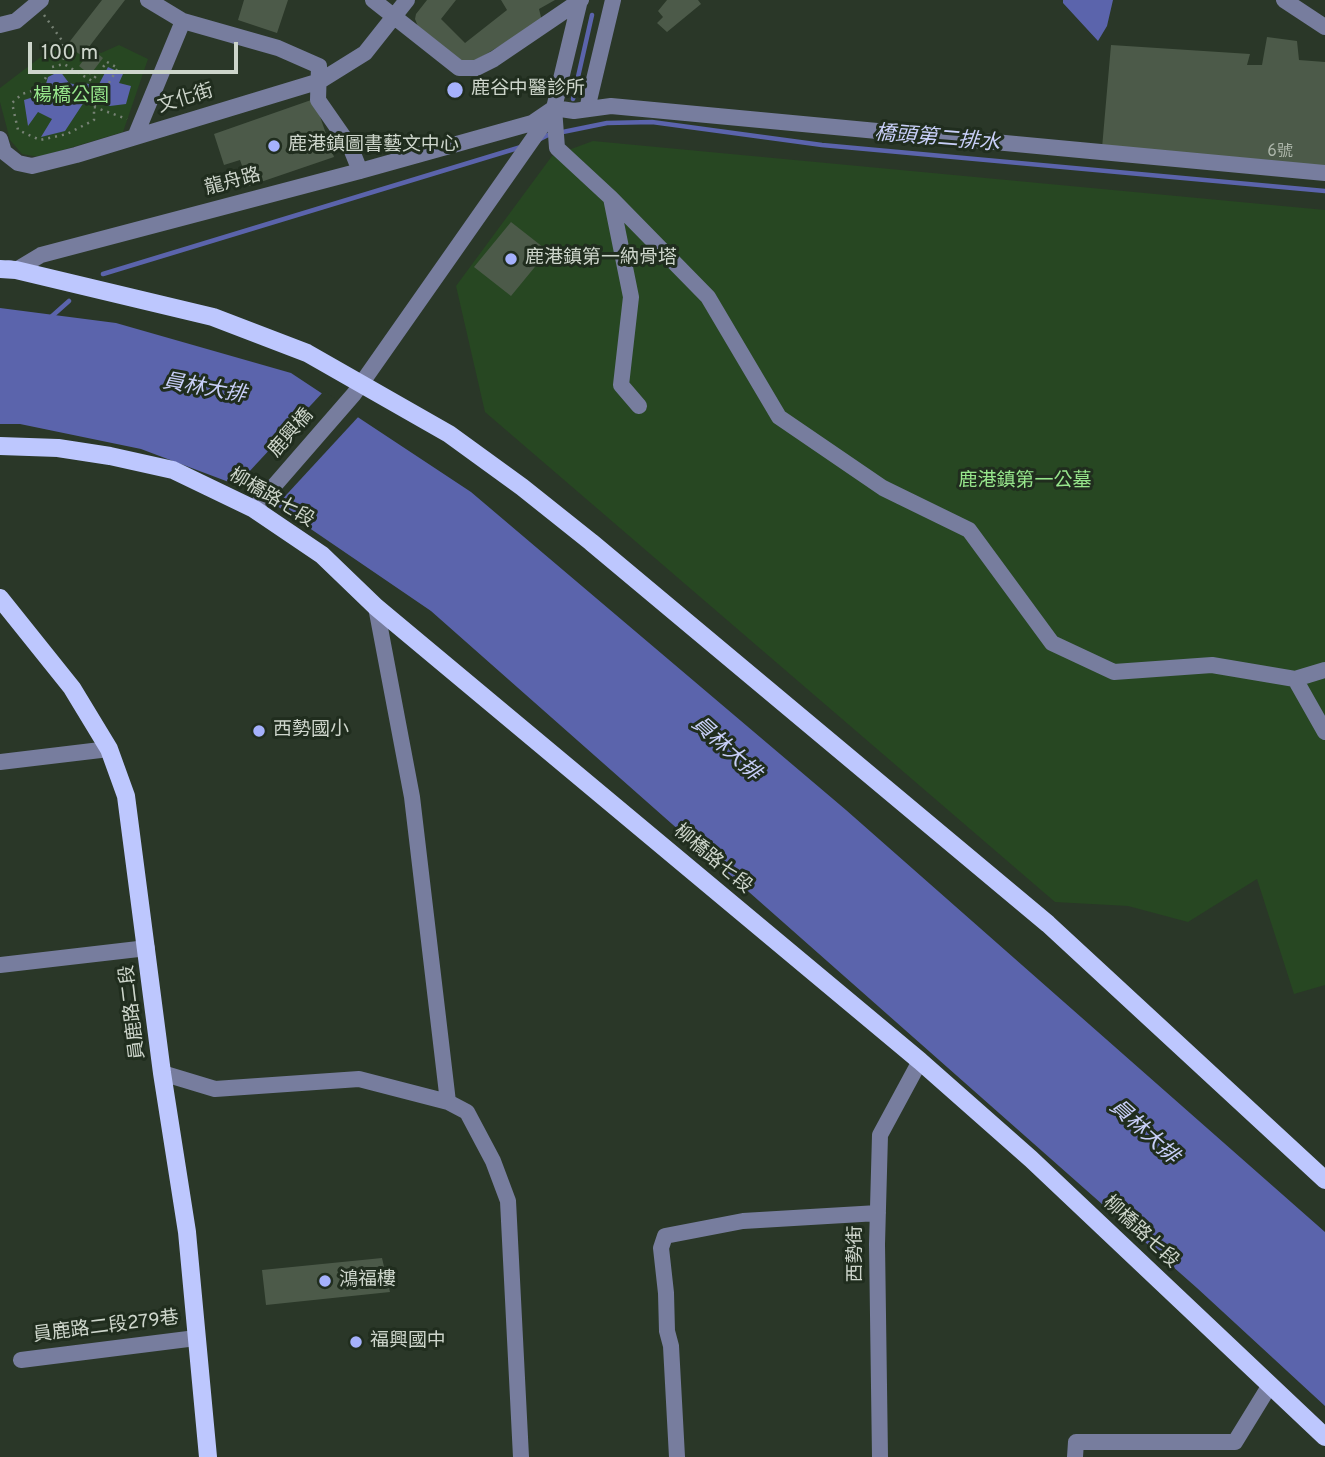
<!DOCTYPE html>
<html>
<head>
<meta charset="utf-8">
<style>
	body { margin:0 }
	#map { position:relative; width:1325px; height:1457px; overflow:hidden; background:#2a3728; font-family:Overpass,sans-serif }
	canvas { display:block }
	.scale { position:absolute; left:28px; top:42px; width:210px; height:32px; box-sizing:border-box; border:4px solid #cdd5cb; border-top:0; padding-left:9px; font-size:21px; line-height:24px; white-space:nowrap; color:#cdd5cb; -webkit-text-stroke:5px #202d1e; paint-order:stroke }
</style>
</head>
<body>
<div id="map">
<canvas width="1325" height="1457"></canvas>
<div class="scale">100 m</div>
</div>
<script>
const context = document.querySelector('canvas').getContext('2d');
context.lineJoin = 'round';
function paint(path, color) { context.fillStyle = color; context.fill(path, 'evenodd'); }
const poly = rows => new Path2D(rows.map(r => 'M' + r).join(''));
function strokePath(path, color, width, dash) { context.strokeStyle = color; context.lineWidth = width; context.lineCap = dash ? 'butt' : 'round'; context.setLineDash(dash || []); context.stroke(path); }
function write(font, color, halo, rows, align = 'center') {
  context.font = font + ' Overpass,"Noto Sans TC",sans-serif'; context.lineWidth = 6; context.setLineDash([]); context.textBaseline = 'middle'; context.strokeStyle = halo; context.fillStyle = color; for (const [text, x, y, turn = 0] of rows) {
    context.save(); context.translate(x, y); context.rotate((+turn || 0) * Math.PI / 180); context.textAlign = isNaN(turn) ? turn : align; if (halo) context.strokeText(text, 0, 0); context.fillText(text, 0, 0); context.restore();
  }
}
paint(poly([
	[86,44,101,53,119,45,148,59,123,132,39,157,22,154,10,140,0,102,0,88,46,53],
	[593,141,1325,210,1325,985,1294,994,1257,879,1188,922,1128,906,1055,902,485,412,456,286,552,156]
]), '#274722');
paint(poly([
	[1063,0,1113,0,1107,26,1098,41,1063,3],
	[108,67,123,74,119,83,131,86,126,104,110,106,98,104,88,96,65,131,41,137,52,119,38,112,28,126,24,100,43,94,48,77,60,71,69,83,81,86,84,83,98,86],
	[0,308,116,323,291,373,471,492,846,810,1325,1232,1325,1406,1197,1288,431,611,258,493,141,449,20,424,0,424]
]), '#5b64ac');
paint(poly([
	[324,391,360,415,276,506,234,488]
]), '#2a3728');
strokePath(poly([
	[573,99,592,15],
	[538,140,548,135,607,123,652,122,822,145,1325,191],
	[103,274,521,147],
	[51,317,69,301]
]), '#5b64ac', 4.5);
paint(poly([
	[102,0,125,0,82,56,67,45],
	[244,0,288,0,277,33,238,20],
	[427,0,456,0,441,19,465,43,507,10,501,0,555,0,539,9,542,21,469,64,459,64,419,29,415,19,416,14],
	[667,0,698,0,701,4,667,32,657,23,663,17,658,11],
	[1267,37,1297,41,1299,60,1325,62,1325,170,1102,148,1111,45,1250,54,1247,65,1262,65],
	[92,49,103,58,90,75,79,66],
	[314,99,334,157,249,186,240,160,224,165,214,134],
	[511,222,548,251,511,296,474,267],
	[382,1258,390,1292,266,1305,262,1270]
]), '#4c5a49');
strokePath(poly([
	[44,15,63,42,64,64],
	[107,62,118,68,94,107,94,120,67,134,40,140,18,130,12,103,22,94,39,89,52,67,64,64,92,81,107,62],
	[94,107,127,119]
]), '#778275', 2.5, [2, 5]);
strokePath(poly([
	[148,0,183,21,278,48,319,66,318,100,350,146,360,171],
	[373,0,459,68,476,68,494,59,581,0],
	[1284,0,1325,27],
	[0,25,16,21,41,0],
	[554,108,557,148,611,198,708,297,779,417,883,488,969,530,1052,643,1114,672,1212,665,1295,679,1325,732],
	[554,108,574,111,611,106,1325,173],
	[587,109,613,0],
	[135,137,183,21],
	[0,139,4,152,18,163,32,166,76,155,320,81,365,53,407,0],
	[611,198,631,297,621,385,639,406],
	[9,268,16,270,41,255,360,171,532,123,554,108,580,0],
	[254,509,354,394,549,116],
	[376,607,412,797,448,1102,467,1112,493,1161,508,1201,521,1457],
	[1295,679,1325,670],
	[0,762,109,749],
	[0,965,147,948],
	[162,1073,215,1089,359,1079,448,1102],
	[21,1360,196,1338],
	[677,1457,671,1346,667,1331,666,1293,661,1248,665,1236,743,1221,878,1213],
	[880,1457,877,1244,880,1135,920,1061],
	[1075,1457,1076,1442,1235,1442,1270,1385]
]), '#777d9e', 16);
strokePath(poly([
	[0,269,16,270,213,317,307,353,449,434,522,487,591,542,1048,924,1325,1180],
	[0,446,58,448,110,456,173,470,254,509,322,555,376,607,920,1061,1031,1159,1325,1437],
	[0,598,72,688,109,749,126,796,162,1073,187,1232,208,1457]
]), '#bdc7fe', 18);
for (const [x, y, r, color] of [
	[455,90,9,"#a5b1fc"],
	[274,146,7,"#a5b1fc"],
	[511,259,7,"#a5b1fc"],
	[259,731,7,"#a5b1fc"],
	[325,1281,7,"#a5b1fc"],
	[356,1342,7,"#a5b1fc"]
]) { const dot = new Path2D(); dot.arc(x, y, r, 0, 2 * Math.PI); context.fillStyle = color; context.fill(dot); strokePath(dot, '#202d1e', 2.5); }
write('16px', '#adb6aa', null, [
	["6號",1280,153]
]);
write('19px', '#cdd5cb', '#202d1e', [
	["鹿谷中醫診所",471,90],
	["鹿港鎮圖書藝文中心",288,146],
	["鹿港鎮第一納骨塔",525,259],
	["西勢國小",273,731],
	["鴻福樓",339,1281],
	["福興國中",370,1342]
], 'left');
write('19px', '#97e68c', '#202d1e', [
	["楊橋公園",71,97],
	["鹿港鎮第一公墓",1025,482]
]);
write('19px', '#cdd5cb', '#202d1e', [
	["文化街",186,100,-17],
	["龍舟路",233,183,-15],
	["鹿興橋",292,434,-49],
	["柳橋路七段",271,499,31],
	["柳橋路七段",712,860,40],
	["員鹿路二段",134,1012,-97],
	["柳橋路七段",1140,1233,43],
	["西勢街",857,1254,-90],
	["員鹿路二段279巷",106,1328,-7]
]);
write('italic 21px', '#c8cff8', '#202d1e', [
	["橋頭第二排水",937,140,5],
	["員林大排",204,390,10],
	["員林大排",725,750,42],
	["員林大排",1143,1133,42]
]);
</script>
</body>
</html>
